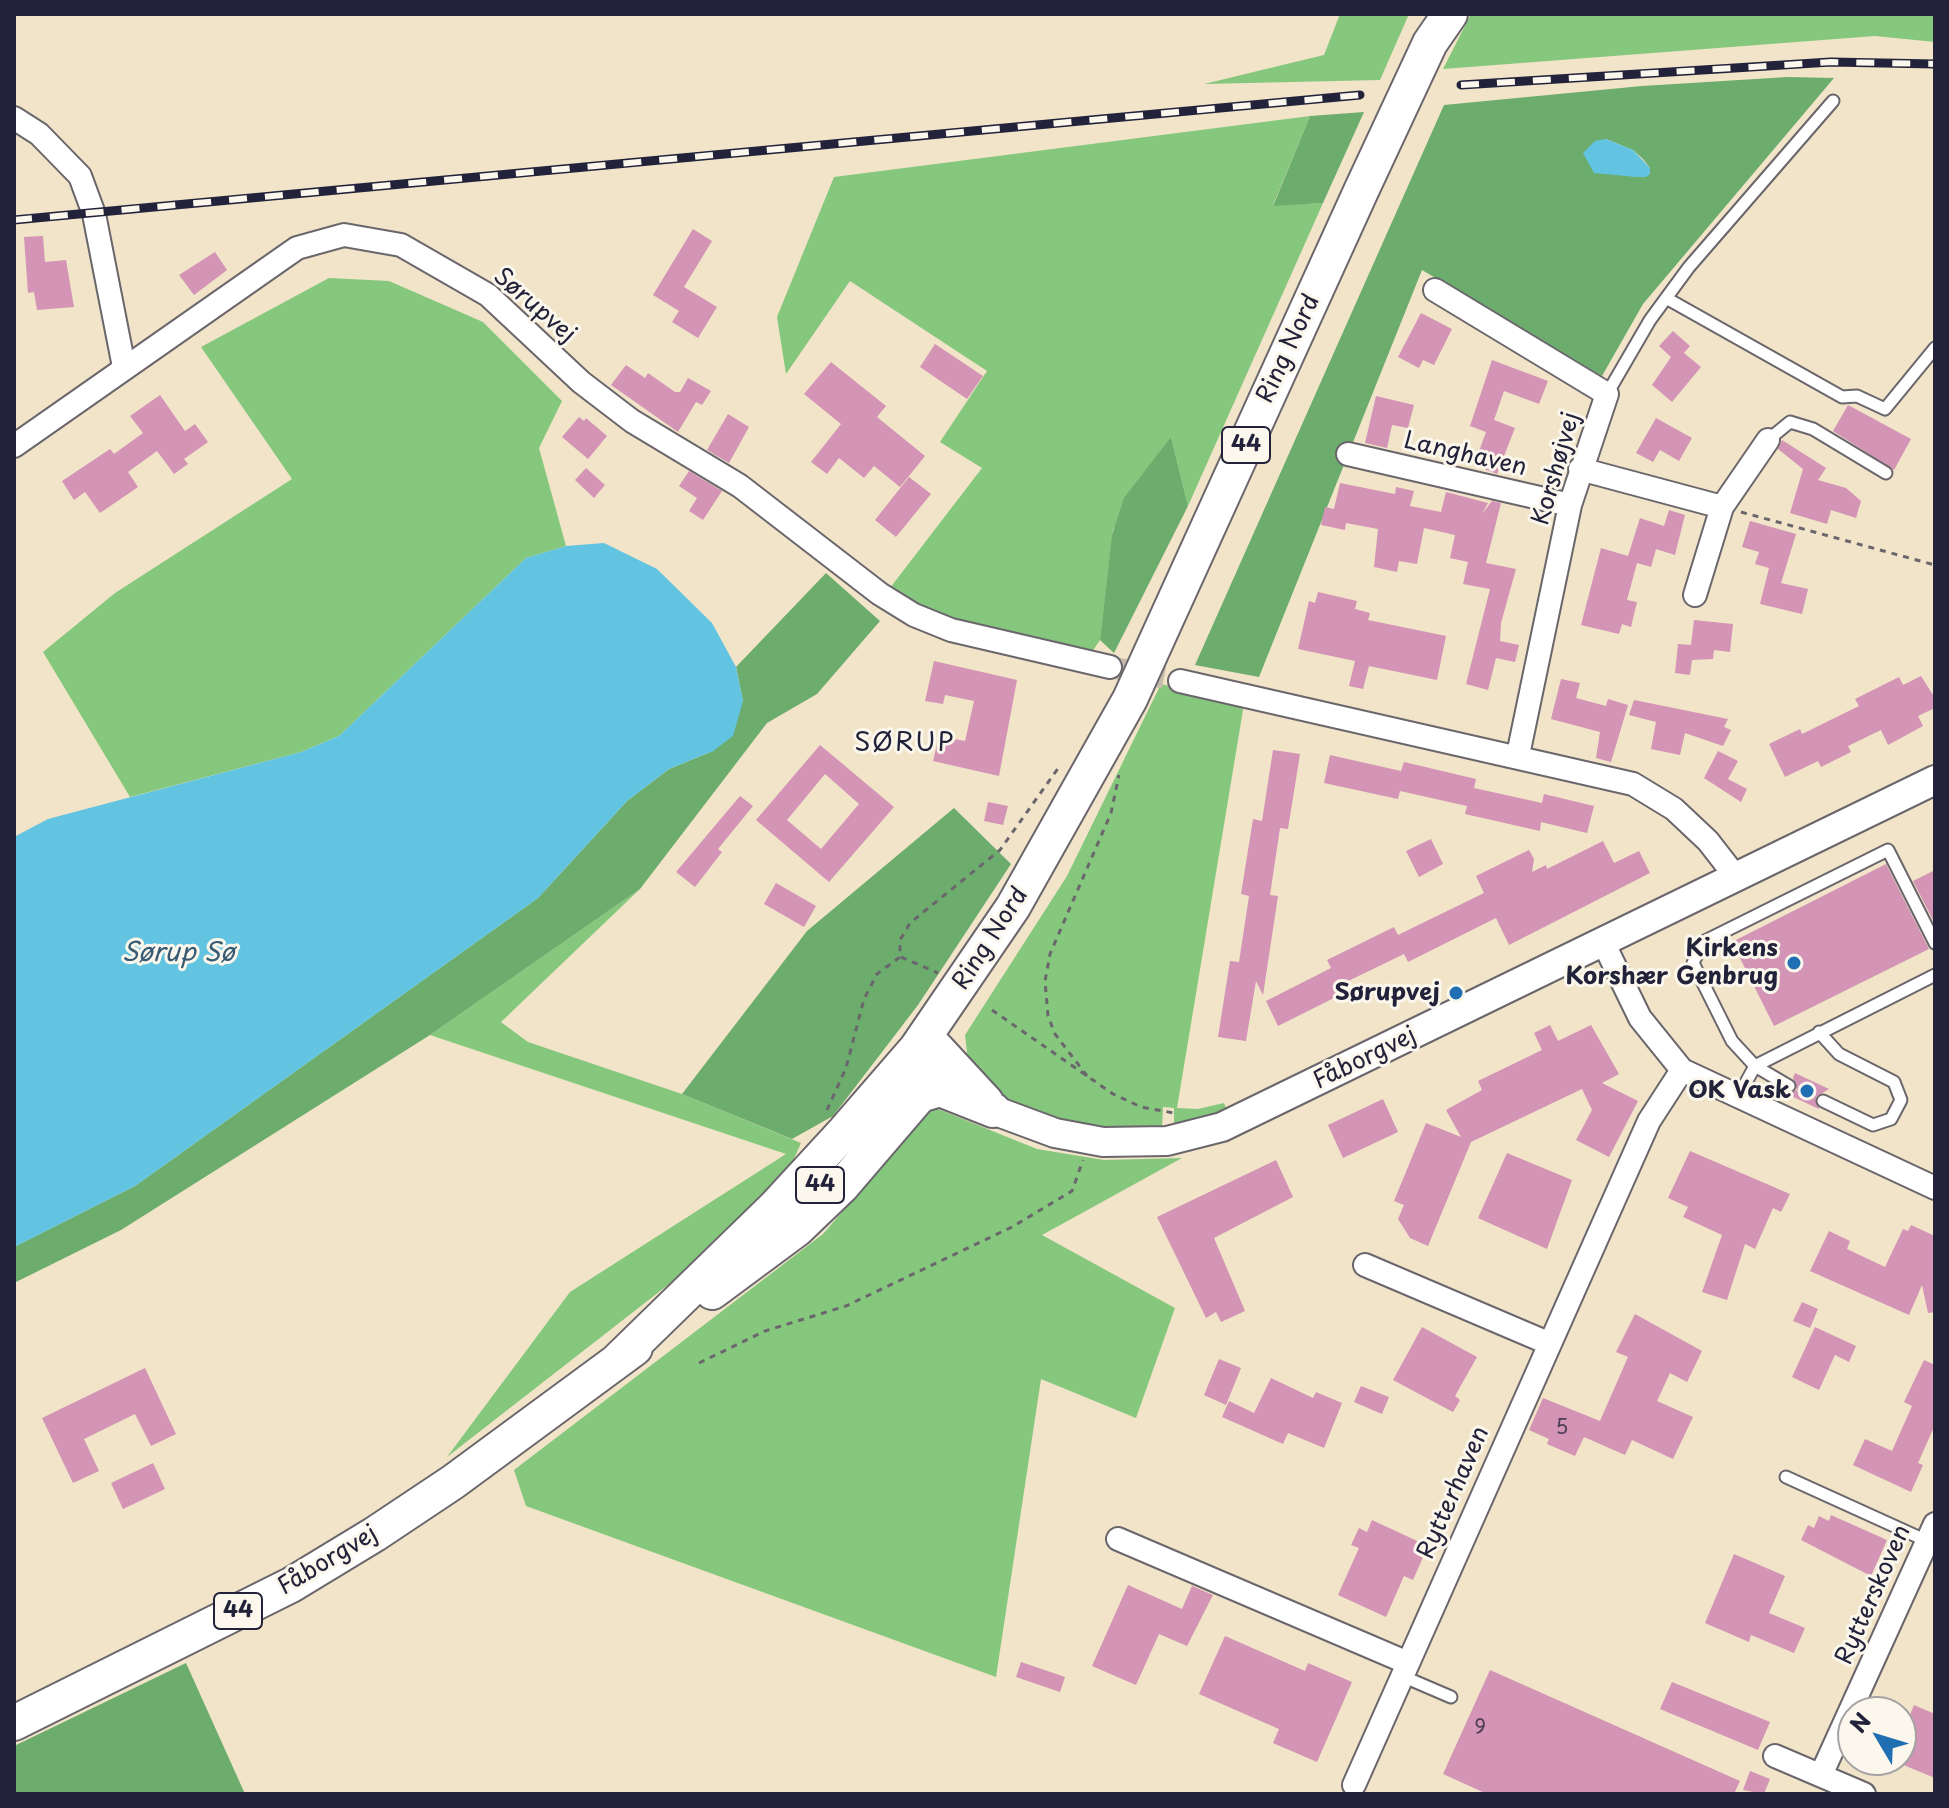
<!DOCTYPE html>
<html>
<head>
<meta charset="utf-8">
<style>
	body { margin:0 }
	#map { position:relative; width:1949px; height:1808px; overflow:hidden; background:#f1e4c8; font-family:"Playpen Sans",sans-serif }
	canvas { display:block }
	.frame { position:absolute; inset:0; border:16px solid #22223b; pointer-events:none }
	.north { position:absolute; left:1837px; top:1696px; width:80px; height:80px; box-sizing:border-box; background:#fbf7ec; border:2px solid #a4a2a5; border-radius:50%; rotate:308deg; font-size:22px; font-weight:700; line-height:32px; text-align:center; color:#22223b }
	.north::after { content:''; display:block; margin:auto; width:28px; height:36px; background:#1f6fb2; clip-path:polygon(50% 0,100% 100%,50% 72%,0 100%) }
</style>
</head>
<body>
<div id="map">
<canvas width="1949" height="1808"></canvas>
<div class="frame"></div>
<div class="north">N</div>
</div>
<script>
const context = document.querySelector('canvas').getContext('2d');
context.lineJoin = 'round';
function paint(path, color) { context.fillStyle = color; context.fill(path, 'evenodd'); }
const poly = rows => new Path2D(rows.map(r => 'M' + r).join(''));
function strokePath(path, color, width, dash) { context.strokeStyle = color; context.lineWidth = width; context.lineCap = dash ? 'butt' : 'round'; context.setLineDash(dash || []); context.stroke(path); }
function write(font, color, halo, rows, align = 'center') {
  context.font = font + ' "Playpen Sans",sans-serif'; context.lineWidth = 6; context.setLineDash([]); context.textBaseline = 'middle'; context.strokeStyle = halo; context.fillStyle = color; for (const [text, x, y, turn = 0] of rows) {
    context.save(); context.translate(x, y); context.rotate((+turn || 0) * Math.PI / 180); context.textAlign = isNaN(turn) ? turn : align; if (halo) context.strokeText(text, 0, 0); context.fillText(text, 0, 0); context.restore();
  }
}
paint(poly([
	[1340,14,1409,14,1380,80,1204,84,1324,55],
	[1471,14,1935,14,1935,42,1875,36,1443,69],
	[1310,116,1273,205,1323,203,1188,506,1171,437,1113,530,1100,640,1092,652,939,618,890,588,982,468,940,442,987,371,850,281,786,374,777,317,834,177],
	[329,278,389,281,483,322,562,401,539,448,566,546,526,558,339,736,301,752,130,797,43,652,115,593,292,479,201,347],
	[1161,684,1244,704,1177,1108,1198,1109,1224,1103,1228,1113,1174,1127,1174,1108,1163,1107,1162,1129,1092,1128,1028,1111,998,1096,968,1061,965,1035,1067,876],
	[640,889,501,1022,528,1042,682,1094,801,1143,789,1170,709,1253,447,1457,570,1292,786,1154,430,1035],
	[933,1107,1037,1149,1104,1160,1182,1158,1042,1235,1175,1308,1136,1418,1041,1379,996,1677,526,1506,514,1470,823,1234]
]), '#86c77e');
paint(poly([
	[1788,77,1834,78,1643,304,1602,376,1422,270,1259,677,1195,665,1444,105,1642,86],
	[1606,139,1633,150,1643,159,1650,168,1646,177,1615,174],
	[1364,112,1323,203,1273,206,1310,116],
	[1171,437,1188,506,1114,653,1100,640,1112,535,1124,498],
	[826,573,880,621,817,694,767,723,640,889,430,1035,121,1230,14,1283,14,1247,135,1186,538,898,627,801,669,769,713,751,743,701,736,667],
	[954,808,1011,864,918,1005,833,1116,792,1139,682,1094,807,931],
	[186,1663,245,1794,14,1794,14,1746]
]), '#6cac6d');
paint(poly([
	[1606,139,1633,150,1650,168,1650,174,1646,177,1636,177,1594,173,1583,153,1595,141],
	[604,543,657,569,712,623,736,667,743,701,733,736,713,751,669,769,627,801,538,898,135,1186,14,1247,14,837,48,819,301,752,339,736,526,558,566,546]
]), '#62c4e0');
paint(poly([
	[693,229,712,241,684,287,717,307,698,338,672,322,679,311,653,295],
	[43,236,45,262,66,260,74,307,37,310,34,292,28,293,24,237],
	[215,252,227,270,194,295,179,275],
	[1421,313,1452,329,1434,365,1423,360,1419,368,1398,357],
	[1673,331,1690,346,1684,353,1701,367,1672,402,1652,385,1671,357,1659,346],
	[935,344,983,376,967,399,920,367],
	[1492,360,1548,381,1539,404,1504,391,1494,420,1515,428,1497,474,1474,465,1486,432,1470,426],
	[831,362,886,406,877,417,925,456,900,487,874,466,864,478,839,458,827,474,811,462,841,424,804,394],
	[626,365,645,378,648,373,675,392,680,392,688,378,711,391,702,405,696,402,678,432,611,385],
	[160,395,185,431,195,424,208,442,184,459,188,464,174,474,157,451,128,472,138,487,100,513,85,492,74,500,62,481,110,449,114,454,143,433,130,416],
	[1376,396,1414,405,1408,428,1392,425,1387,448,1365,443],
	[1848,405,1911,439,1894,470,1833,431],
	[728,414,749,427,729,463,707,450],
	[579,417,584,421,586,418,607,436,588,459,562,437],
	[1656,418,1692,438,1679,461,1660,450,1653,462,1636,453],
	[1782,440,1826,468,1818,480,1846,488,1861,501,1856,518,1831,510,1827,524,1790,513,1803,469,1778,449],
	[586,468,605,485,594,498,575,480],
	[689,471,722,491,703,520,689,511,697,498,679,486],
	[909,477,931,494,896,537,875,520],
	[1340,483,1395,494,1396,487,1414,491,1410,506,1441,512,1446,492,1488,503,1482,514,1492,501,1501,503,1486,563,1516,569,1501,623,1500,641,1519,645,1515,662,1496,658,1488,690,1466,684,1490,589,1463,584,1468,562,1450,558,1455,535,1424,528,1417,564,1399,561,1397,572,1374,567,1378,529,1346,523,1345,530,1321,525,1325,507,1334,509],
	[1669,510,1685,515,1675,555,1656,549,1651,567,1637,563,1627,600,1637,602,1631,627,1622,624,1619,634,1581,625,1601,548,1628,556,1640,518,1664,526],
	[1750,521,1796,534,1781,583,1808,589,1802,614,1760,604,1769,568,1755,564,1759,552,1742,547],
	[1318,592,1357,601,1355,609,1370,613,1368,620,1446,636,1437,680,1369,666,1363,689,1349,686,1355,661,1298,649,1309,601,1315,603],
	[1694,620,1733,624,1730,652,1714,650,1713,659,1692,660,1690,675,1675,673,1678,644,1691,645],
	[934,661,1017,680,999,776,933,761,939,736,965,741,974,701,945,695,943,704,925,701],
	[1921,676,1935,698,1935,708,1918,716,1923,726,1888,745,1881,730,1848,746,1851,752,1821,767,1818,761,1785,777,1769,744,1800,729,1802,734,1859,706,1855,699,1899,677,1903,685],
	[1561,679,1580,683,1576,698,1606,706,1608,699,1628,705,1611,762,1596,758,1600,732,1551,719],
	[1634,700,1728,719,1724,727,1731,730,1723,746,1685,733,1680,755,1651,749,1656,722,1629,715],
	[820,745,894,807,829,882,756,820],
	[825,774,859,804,821,849,787,820],
	[1273,750,1300,754,1288,829,1280,828,1270,895,1278,896,1263,995,1256,981,1246,1041,1218,1037,1230,961,1239,962,1249,896,1241,894,1253,819,1262,821],
	[1718,751,1738,761,1728,779,1747,789,1741,802,1704,778],
	[1330,755,1401,771,1404,762,1476,779,1474,788,1542,803,1544,794,1594,806,1587,833,1541,822,1540,831,1465,814,1467,806,1400,791,1398,799,1324,783],
	[740,796,753,806,718,849,722,852,695,887,676,872],
	[988,802,1008,806,1003,825,984,821],
	[1431,839,1443,864,1419,877,1406,851],
	[1603,841,1614,863,1639,851,1650,873,1509,945,1496,918,1408,962,1404,954,1342,984,1346,992,1278,1026,1266,1001,1331,968,1327,960,1394,927,1398,935,1484,893,1476,876,1529,850,1534,859,1532,872,1546,865,1547,869],
	[1886,864,1929,949,1774,1026,1732,942],
	[1935,870,1935,924,1913,881],
	[776,883,816,906,804,927,764,904],
	[1550,1025,1558,1041,1591,1025,1619,1074,1602,1083,1638,1101,1609,1157,1576,1140,1592,1110,1582,1089,1471,1142,1428,1246,1410,1238,1398,1219,1404,1205,1394,1201,1426,1123,1461,1137,1446,1110,1482,1090,1478,1081,1542,1050,1534,1033],
	[1795,1073,1829,1089,1816,1097,1819,1109,1787,1094,1797,1090,1793,1078],
	[1383,1099,1398,1132,1343,1158,1328,1125],
	[1690,1151,1790,1194,1781,1212,1773,1208,1755,1249,1745,1244,1727,1300,1702,1292,1722,1235,1683,1217,1688,1207,1668,1198],
	[1507,1153,1572,1180,1547,1249,1478,1218],
	[1276,1160,1293,1197,1214,1238,1245,1311,1221,1322,1216,1312,1206,1318,1157,1217],
	[1911,1225,1935,1236,1935,1312,1928,1313,1922,1285,1909,1315,1810,1271,1829,1231,1850,1241,1847,1249,1885,1267,1903,1229,1908,1231],
	[1802,1302,1818,1309,1810,1328,1793,1321],
	[1635,1314,1702,1351,1687,1382,1670,1373,1657,1401,1693,1417,1673,1459,1632,1440,1625,1455,1584,1437,1575,1456,1547,1444,1549,1439,1529,1430,1543,1398,1600,1421,1628,1357,1616,1352],
	[1422,1327,1477,1357,1455,1396,1460,1400,1453,1412,1393,1380],
	[1815,1327,1856,1346,1849,1362,1835,1355,1819,1390,1792,1377],
	[1219,1359,1241,1368,1226,1405,1204,1395],
	[1924,1360,1935,1365,1935,1425,1918,1463,1923,1465,1911,1492,1853,1465,1865,1439,1892,1451,1912,1406,1904,1402],
	[145,1368,176,1434,151,1446,135,1414,84,1439,99,1471,73,1483,42,1418],
	[1271,1378,1313,1398,1316,1392,1342,1403,1324,1448,1288,1433,1283,1444,1222,1417,1229,1401,1254,1413],
	[1361,1386,1389,1397,1382,1414,1354,1402],
	[153,1463,165,1489,123,1509,111,1483],
	[1831,1515,1887,1540,1871,1576,1801,1540,1808,1525,1814,1528,1819,1516,1829,1521],
	[1372,1520,1428,1546,1413,1580,1404,1576,1386,1617,1338,1595,1359,1548,1351,1545,1359,1528,1367,1532],
	[1734,1554,1785,1576,1769,1613,1805,1628,1794,1653,1751,1635,1749,1642,1705,1623],
	[1128,1585,1182,1609,1192,1586,1213,1595,1187,1646,1159,1634,1136,1685,1092,1666],
	[1225,1636,1305,1671,1308,1663,1352,1682,1317,1762,1273,1743,1279,1729,1199,1694],
	[1021,1662,1065,1677,1060,1692,1016,1677],
	[1490,1670,1740,1781,1734,1794,1487,1794,1443,1774],
	[1672,1682,1770,1722,1758,1750,1660,1709],
	[1914,1705,1935,1714,1935,1778,1901,1764,1901,1736],
	[1750,1771,1770,1779,1764,1794,1743,1790]
]), '#d394b5');
strokePath(poly([
	[1110,667,1180,681]
]), '#c8bdac', 22, [22, 11]);
const service = poly([
	[1666,298,1842,397,1857,396,1885,409,1935,348],
	[1607,394,1650,320,1689,267,1833,101],
	[1768,440,1790,422,1813,429,1886,473],
	[1819,1032,1839,1054,1894,1082,1901,1100,1891,1119,1873,1125,1823,1101],
	[1789,1086,1755,1066,1732,1041,1693,963,1703,942,1888,850,1935,943],
	[1738,1097,1755,1066,1935,975],
	[1786,1477,1927,1541],
	[1402,1676,1451,1697]
]);
const minor = poly([
	[14,118,39,134,80,176,94,214,124,367],
	[1435,290,1607,394,1570,505,1518,755],
	[14,446,297,248,344,235,401,245,488,295,581,382,632,421,740,486,880,594,914,615,951,630,1110,667],
	[1348,454,1570,505],
	[1580,469,1722,507],
	[1695,595,1722,507,1768,440],
	[1180,681,1633,784,1674,809,1708,841,1736,877],
	[1603,942,1640,1018,1682,1070,1935,1188],
	[1365,1265,1548,1343],
	[1118,1539,1408,1663],
	[1775,1756,1864,1794],
	[1821,1775,1935,1524],
	[1354,1785,1649,1121,1682,1070]
]);
const tertiary = poly([
	[993,1110,1055,1133,1103,1142,1167,1141,1222,1127,1935,780]
]);
const primary = poly([
	[916,1049,928,1044,936,1048,986,1102],
	[924,1074,940,1089,993,1110],
	[712,1292,797,1229,842,1186,920,1095,940,1089],
	[618,1360,775,1207,845,1131,916,1049,1013,907,1130,699,1361,191,1430,43,1450,14],
	[14,1723,291,1585,375,1534,453,1482,635,1348]
]);
strokePath(service, '#6a666c', 15);
strokePath(minor, '#6a666c', 26);
strokePath(tertiary, '#6a666c', 32);
strokePath(primary, '#6a666c', 38);
strokePath(poly([
	[1741,512,1935,565],
	[901,957,938,973],
	[992,1010,1113,1094,1141,1107,1174,1113],
	[1087,1076,1055,1034,1048,1016,1045,981,1050,954,1111,813,1119,775],
	[827,1110,846,1068,864,999,877,974,900,957,900,940,910,923,1000,850,1059,767],
	[699,1363,765,1331,846,1306,1012,1227,1072,1191,1083,1160]
]), '#6a666c', 3, [6, 6]);
strokePath(service, '#fff', 11);
strokePath(minor, '#fff', 22);
strokePath(tertiary, '#fff', 28);
strokePath(primary, '#fff', 34);
const rail = poly([
	[1461,85,1831,62,1935,64],
	[14,220,1360,95]
]);
strokePath(rail, '#22223b', 9);
strokePath(rail, '#fbf7ec', 6, [18]);
for (const [x, y, r, color] of [
	[1794,963,8,"#1f6fb2"],
	[1456,993,8,"#1f6fb2"],
	[1807,1091,8,"#1f6fb2"]
]) { const dot = new Path2D(); dot.arc(x, y, r, 0, 2 * Math.PI); context.fillStyle = color; context.fill(dot); strokePath(dot, '#fbf7ec', 3); }
write('20px', '#4e3e5a', null, [
	["5",1562,1428],
	["9",1480,1728]
]);
for (const [x, y, w] of [
	[1246,445,48],
	[820,1185,48],
	[238,1611,48]
]) { const box = new Path2D(); box.roundRect(x - w / 2, y - 18, w, 36, 6); context.fillStyle = '#fbf7ec'; context.fill(box); strokePath(box, '#22223b', 2); }
write('bold 22px', '#22223b', null, [
	["44",1246,445],
	["44",820,1185],
	["44",238,1611]
]);
write('24px', '#22223b', '#fbf7ec', [
	["Sørupvej",534,306,41],
	["Ring Nord",1289,349,-65],
	["Langhaven",1465,455,13],
	["Korshøjvej",1557,469,-74],
	["Ring Nord",991,939,-57],
	["Fåborgvej",1365,1059,-26],
	["Rytterhaven",1454,1493,-66],
	["Fåborgvej",328,1561,-31],
	["Rytterskoven",1874,1595,-66]
]);
write('bold 24px', '#22223b', '#fbf7ec', [
	["Kirkens",1778,949],
	["Korshær Genbrug",1778,977],
	["Sørupvej",1440,993],
	["OK Vask",1791,1091]
], 'right');
context.letterSpacing = '2px';
write('26px', '#22223b', '#fbf7ec', [
	["SØRUP",905,744]
]);
context.letterSpacing = '0px';
write('italic 26px', '#385b75', '#fbf7ec', [
	["Sørup Sø",178,954]
]);
</script>
</body>
</html>
